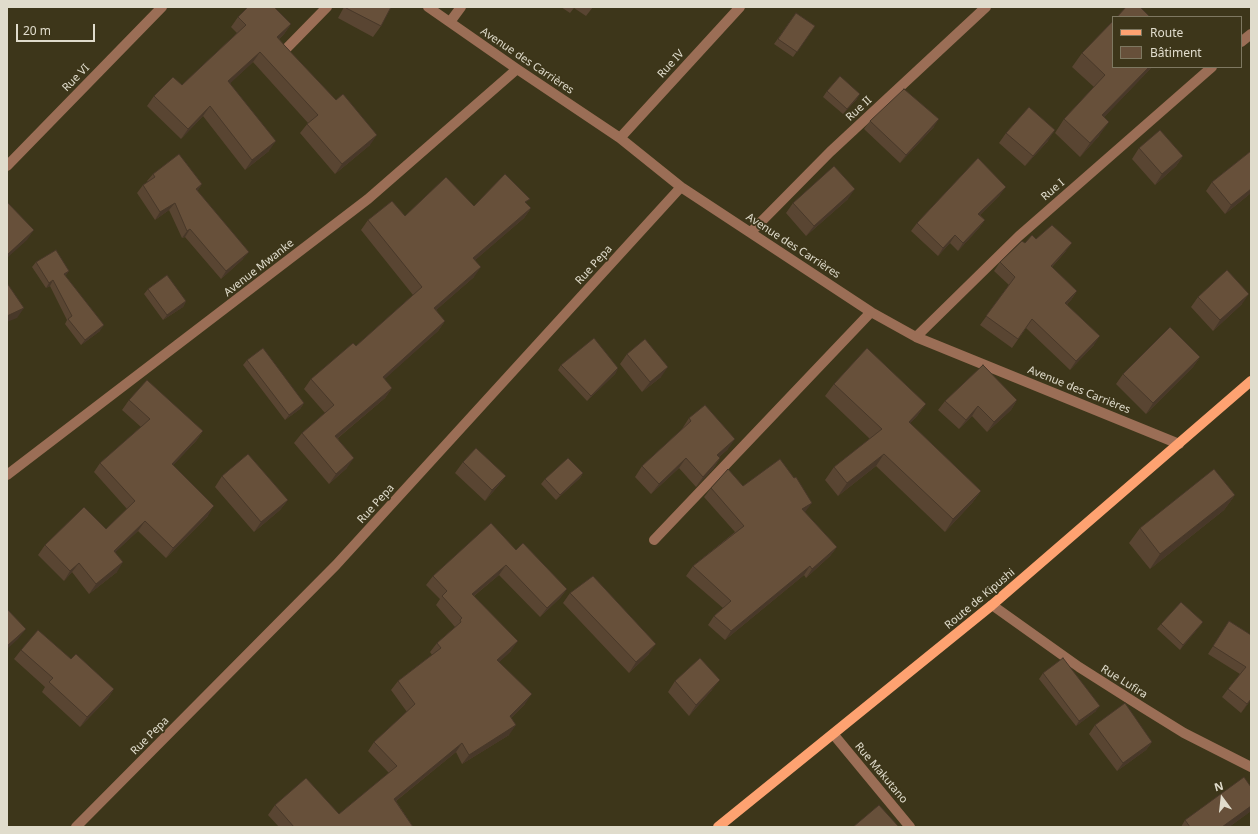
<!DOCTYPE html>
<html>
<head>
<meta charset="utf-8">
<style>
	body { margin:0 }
	#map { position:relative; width:1258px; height:834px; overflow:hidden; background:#3d361a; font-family:"Noto Sans",sans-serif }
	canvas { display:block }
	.frame { position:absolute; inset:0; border:8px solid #e0dccc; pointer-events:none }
	.legend { position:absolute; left:1112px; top:16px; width:130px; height:52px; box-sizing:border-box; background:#3d361a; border:1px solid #7e7861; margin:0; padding:5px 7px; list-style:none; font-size:12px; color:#e0dccc }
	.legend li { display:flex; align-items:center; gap:8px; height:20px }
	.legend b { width:20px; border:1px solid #7e7861 }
	.north { position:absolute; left:1202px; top:778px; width:40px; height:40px; -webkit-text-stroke:3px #3d361a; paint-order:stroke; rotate:345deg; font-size:11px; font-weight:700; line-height:16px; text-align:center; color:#e0dccc }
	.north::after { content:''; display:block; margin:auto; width:14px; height:18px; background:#e0dccc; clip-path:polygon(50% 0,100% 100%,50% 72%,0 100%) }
	.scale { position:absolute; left:16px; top:24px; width:79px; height:18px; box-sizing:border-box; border:2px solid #e0dccc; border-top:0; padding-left:5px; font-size:12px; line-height:14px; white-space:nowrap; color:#e0dccc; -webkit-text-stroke:3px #3d361a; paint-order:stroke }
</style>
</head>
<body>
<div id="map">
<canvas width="1258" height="834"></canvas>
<div class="frame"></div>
<ul class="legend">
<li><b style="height:5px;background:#fea271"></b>Route</li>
<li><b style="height:11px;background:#67503a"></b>Bâtiment</li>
</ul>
<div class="north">N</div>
<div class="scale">20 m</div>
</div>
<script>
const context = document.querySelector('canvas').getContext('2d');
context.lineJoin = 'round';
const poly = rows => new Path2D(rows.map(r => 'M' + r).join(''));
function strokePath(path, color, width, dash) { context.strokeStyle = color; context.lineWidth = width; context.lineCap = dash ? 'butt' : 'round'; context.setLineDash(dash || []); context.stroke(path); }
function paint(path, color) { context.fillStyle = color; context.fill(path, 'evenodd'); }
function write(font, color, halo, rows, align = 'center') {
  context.font = font + ' "Noto Sans",sans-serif'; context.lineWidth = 3.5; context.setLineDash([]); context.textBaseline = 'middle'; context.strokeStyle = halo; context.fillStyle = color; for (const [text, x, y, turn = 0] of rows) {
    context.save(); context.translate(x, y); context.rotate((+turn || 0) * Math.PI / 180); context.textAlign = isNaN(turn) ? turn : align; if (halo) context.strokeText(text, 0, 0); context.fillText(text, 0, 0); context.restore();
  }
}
strokePath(poly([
	[428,7,517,69,620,138,681,187,871,312,916,337,1179,444],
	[450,22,461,7],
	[1241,42,1251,34],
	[283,52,327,7],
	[620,138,740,7],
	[7,166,162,7],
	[751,232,830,152,986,7],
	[916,337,1019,236,1212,67],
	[7,475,368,199,517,69],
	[654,540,871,312],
	[992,605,1079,667,1142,707,1184,733,1251,767],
	[834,735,910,827],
	[76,827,336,565,681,187]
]), '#9b6e56', 10);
strokePath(poly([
	[718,827,992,605,1251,381]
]), '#fea271', 10);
paint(poly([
	[344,7,391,7,381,26,373,37,338,18],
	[561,7,593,7,586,16,574,8,570,13],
	[796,13,815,26,793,57,774,44],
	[238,17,291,24,284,34,279,39,370,145,335,174,300,133,308,123,253,62,230,83,269,151,245,170,203,116,181,139,147,106,154,96,182,85,237,33,231,27],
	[1082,53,1113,67,1152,67,1104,117,1099,136,1080,157,1055,133,1064,119,1094,87,1072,67],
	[827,91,857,99,843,114,823,97],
	[870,121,934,127,900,163,864,129],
	[1006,133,1048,141,1025,166,999,143],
	[1139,148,1183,156,1176,166,1155,185,1132,159],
	[1251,151,1251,193,1225,214,1206,191,1212,182],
	[153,174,202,184,197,191,243,259,221,279,185,237,182,238,169,210,155,220,137,193,143,185,148,182,147,181],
	[1000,195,980,215,985,220,979,228,958,251,950,243,938,256,911,231,917,223],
	[848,199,806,236,786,213,793,203],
	[527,204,531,208,524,218,475,260,474,277,436,310,445,321,438,331,384,379,392,388,385,398,338,438,347,468,329,484,294,443,302,433,325,413,304,389,311,379,356,346,413,295,361,230,368,220,405,216,474,206],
	[1036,239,1066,251,1052,267,1077,291,1071,300,1067,304,1094,345,1070,370,1026,328,1012,348,980,325,1009,285,994,271,1000,262,1025,243],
	[36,262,69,271,65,276,100,331,81,345,65,324,67,320,50,286,46,288,32,267],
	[148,289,186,301,183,307,163,320,144,294],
	[1198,297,1242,304,1213,331,1191,307],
	[627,354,661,377,642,392,620,364],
	[1200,357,1193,367,1146,414,1116,384,1123,374],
	[247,360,304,403,300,409,285,420,243,365],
	[561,365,618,368,615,374,587,401,558,370],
	[834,384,926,404,917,416,910,423,981,491,972,503,945,532,876,466,838,496,825,480,834,467,870,439,825,396],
	[129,400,203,431,196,441,173,465,208,516,166,558,138,531,115,552,117,572,89,594,72,572,64,581,38,555,45,545,106,529,127,509,94,472,100,463,141,427,122,410],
	[1017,400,1011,410,987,432,972,416,959,429,938,410,945,401],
	[689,418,728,449,719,457,720,458,713,469,696,487,679,468,651,494,635,477,642,466,682,429],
	[463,462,506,476,498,486,485,501,455,473],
	[583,473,580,478,556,500,541,484,545,479],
	[222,476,288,500,280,510,254,532,215,487],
	[711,488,805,512,805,513,837,547,830,556,806,578,804,575,725,640,708,625,714,616,723,608,686,576,693,566,735,532,704,497],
	[1235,495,1224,510,1150,569,1129,543,1140,528],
	[516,550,567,589,560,598,540,617,499,575,474,596,511,651,499,662,525,704,511,718,509,735,462,764,456,752,396,801,413,827,279,827,268,815,275,805,339,814,389,773,368,751,374,742,407,712,391,690,398,681,432,655,430,652,437,643,455,627,436,605,440,599,426,585,433,576],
	[570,593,649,654,629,673,563,603],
	[1229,621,1251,635,1251,700,1241,713,1222,697,1228,689,1240,674,1208,654],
	[1203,622,1180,650,1157,629,1161,624],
	[21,650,71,659,114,689,108,698,80,727,42,692,45,687,14,659],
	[1043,673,1096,711,1076,726,1039,679],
	[675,681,712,690,689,716,668,692],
	[1095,725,1152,742,1146,750,1117,771,1089,734],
	[1251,787,1251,811,1229,827,1181,827,1185,820]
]), '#594532');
paint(poly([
	[291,24,284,34,270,47,277,37],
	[260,52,253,62,222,91,228,81],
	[1149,67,1152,67,1092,130,1102,115],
	[860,94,857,99,843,114,847,109],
	[210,106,203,116,181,139,188,129],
	[939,119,934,127,900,163,906,155],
	[1109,122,1099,136,1080,157,1090,143],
	[1055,130,1048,141,1025,166,1033,156],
	[377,135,370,145,335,174,342,164],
	[276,141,269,151,245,170,252,160],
	[1183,156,1176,166,1155,185,1162,174],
	[202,184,197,192,196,189],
	[1006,187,1000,195,973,222,978,214],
	[855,189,848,199,806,236,814,226],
	[1251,189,1251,193,1225,214,1231,205],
	[175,203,169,210,155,220,160,212],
	[531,208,524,218,466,268,473,258],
	[985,220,979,228,958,251,963,243],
	[190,229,185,237,182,238,187,231],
	[34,230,27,240,7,258,7,255],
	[955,235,950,243,938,256,943,248],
	[1072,243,1066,251,1045,274,1051,266],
	[249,252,243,259,221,279,226,271],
	[481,267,474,277,427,318,434,308],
	[69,271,65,276,64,274],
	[53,280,50,286,46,288,49,283],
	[1077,291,1071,300,1059,311,1065,303],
	[1249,294,1242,304,1213,331,1220,320],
	[186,301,183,307,163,320,167,315],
	[24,308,17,318,7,322,7,316],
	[445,321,438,331,376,387,383,377],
	[104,325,100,331,81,345,85,340],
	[1100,336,1094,345,1070,370,1076,361],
	[1200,357,1193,367,1146,414,1153,403],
	[668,367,661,377,642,392,650,382],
	[618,368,615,374,587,401,591,396],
	[392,388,385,398,328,446,335,436],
	[1017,400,1011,410,987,432,994,422],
	[304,403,300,409,285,420,289,415],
	[926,404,917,416,900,434,909,422],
	[978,406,972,416,959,429,966,420],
	[203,431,196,441,165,474,172,464],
	[735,439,728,449,710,465,717,455],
	[884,454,876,466,838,496,847,483],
	[354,458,347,468,329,484,336,474],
	[686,458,679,468,651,494,659,484],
	[720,458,713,469,696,487,703,477],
	[583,473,580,478,556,500,560,495],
	[506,476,498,486,485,501,492,490],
	[981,491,972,503,945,532,953,519],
	[1235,495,1224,510,1150,569,1160,554],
	[288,500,280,510,254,532,261,522],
	[812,503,805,512,795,518,802,509],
	[214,506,208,516,166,558,173,548],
	[145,521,138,531,107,560,114,551],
	[837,547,830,556,806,578,812,569],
	[123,562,117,572,89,594,96,584],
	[79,563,72,572,64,581,70,571],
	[506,565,499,575,465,603,472,594],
	[810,566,804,575,725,640,731,631],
	[567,589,560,598,540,617,547,608],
	[1203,622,1199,627,1180,650,1183,645],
	[26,629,18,639,7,649,7,646],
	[518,641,511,651,491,670,497,660],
	[656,644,649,654,629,673,636,662],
	[720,680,712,690,689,716,696,705],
	[114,689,108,698,80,727,87,717],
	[532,694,525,704,503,726,510,716],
	[1251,699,1251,700,1241,713,1247,704],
	[1100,706,1096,711,1076,726,1079,721],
	[516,725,509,735,462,764,469,755],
	[1152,742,1146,750,1117,771,1123,763],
	[462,743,456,752,387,808,394,799],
	[1251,806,1251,811,1229,827,1222,827]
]), '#483829');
const building = poly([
	[248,7,274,7,291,24,277,37,285,46,336,100,343,94,377,135,342,164,307,124,318,115,260,52,228,81,276,141,252,160,210,106,188,129,154,96,173,77,182,85,202,66,246,25,238,17,248,7],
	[346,7,391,7,381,26,346,8,346,7],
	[1126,7,1140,7,1150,17,1117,17,1126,7],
	[796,13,815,26,797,52,778,39,796,13],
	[1113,21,1113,67,1149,67,1102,115,1109,122,1090,143,1064,119,1105,75,1082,53,1113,21],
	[840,76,860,94,847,109,827,91,840,76],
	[904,89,939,119,906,155,870,121,904,89],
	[1029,107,1055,130,1033,156,1006,133,1029,107],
	[1160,130,1183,156,1162,174,1139,148,1160,130],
	[1251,151,1251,189,1231,205,1212,182,1251,151],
	[179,154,202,184,196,189,249,252,226,271,190,229,187,231,175,203,160,212,143,185,155,177,153,174,179,154],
	[978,158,1006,187,978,214,985,220,963,243,955,235,943,248,917,223,978,158],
	[834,166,855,189,814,226,793,203,834,166],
	[505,174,530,199,525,202,531,208,473,258,481,267,434,308,445,321,383,377,392,388,335,436,354,458,336,474,302,433,334,405,311,379,353,343,356,346,422,287,368,220,392,201,405,216,446,177,474,206,505,174],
	[7,202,34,230,7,255,7,202],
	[1052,225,1072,243,1051,266,1077,291,1065,303,1100,336,1076,361,1032,319,1018,339,986,316,1015,277,1000,262,1022,241,1025,243,1032,235,1036,239,1052,225],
	[56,250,69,271,64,274,104,325,85,340,68,319,72,316,53,280,49,283,36,262,56,250],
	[1227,270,1249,294,1220,320,1198,297,1227,270],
	[167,275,186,301,167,315,148,289,167,275],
	[7,283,24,308,7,316,7,283],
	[1170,327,1200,357,1153,403,1123,374,1170,327],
	[594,338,618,368,591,396,561,365,594,338],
	[645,339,668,367,650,382,627,354,645,339],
	[263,348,304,403,289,415,247,360,263,348],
	[867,348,926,404,909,422,981,491,953,519,884,454,847,483,834,467,882,429,834,384,867,348],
	[983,365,1017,400,994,422,978,406,966,420,945,401,983,365],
	[147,380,203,431,172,464,214,506,173,548,145,521,114,551,123,562,96,584,79,563,70,571,45,545,84,507,106,529,135,501,100,463,150,419,129,400,147,380],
	[705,405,735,439,717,455,720,458,703,477,686,458,659,484,642,466,691,421,689,418,705,405],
	[476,448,506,476,492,490,463,462,476,448],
	[248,454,288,500,261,522,222,476,248,454],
	[568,458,583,473,560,495,545,479,568,458],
	[780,459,794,478,796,477,812,503,802,509,837,547,812,569,810,566,731,631,714,616,731,601,693,566,744,526,711,488,728,469,743,486,780,459],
	[1214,469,1235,495,1160,554,1140,528,1214,469],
	[491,523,516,550,523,543,567,589,547,608,506,565,472,594,518,641,497,660,532,694,510,716,516,725,469,755,462,743,394,799,413,827,294,827,275,805,306,778,339,814,397,766,374,742,415,704,398,681,441,648,437,643,461,622,460,620,462,618,442,596,447,591,433,576,491,523],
	[593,576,656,644,636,662,570,593,593,576],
	[1181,602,1203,622,1183,645,1161,624,1181,602],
	[7,609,26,629,7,646,7,609],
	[1229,621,1251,635,1251,699,1247,704,1228,689,1246,667,1213,646,1229,621],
	[38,630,71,659,76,654,114,689,87,717,49,682,53,678,21,650,38,630],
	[700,658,720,680,696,705,675,681,700,658],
	[1063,658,1100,706,1079,721,1043,673,1063,658],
	[1125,703,1152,742,1123,763,1095,725,1125,703],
	[1244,777,1251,787,1251,806,1222,827,1190,827,1185,820,1244,777],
	[879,805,899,827,853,827,879,805]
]);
paint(building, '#67503a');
strokePath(building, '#483829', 1);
write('11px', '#e0dccc', '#3d361a', [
	["Avenue des Carrières",527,61,34],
	["Rue IV",671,64,-48],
	["Rue VI",76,78,-46],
	["Rue II",859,109,-43],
	["Rue I",1053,190,-41],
	["Avenue des Carrières",793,246,33],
	["Rue Pepa",594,265,-48],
	["Avenue Mwanke",259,268,-38],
	["Avenue des Carrières",1079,390,22],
	["Rue Pepa",376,504,-48],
	["Route de Kipushi",980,599,-40],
	["Rue Lufira",1124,682,32],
	["Rue Pepa",150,736,-45],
	["Rue Makutano",881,773,50]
]);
</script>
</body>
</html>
